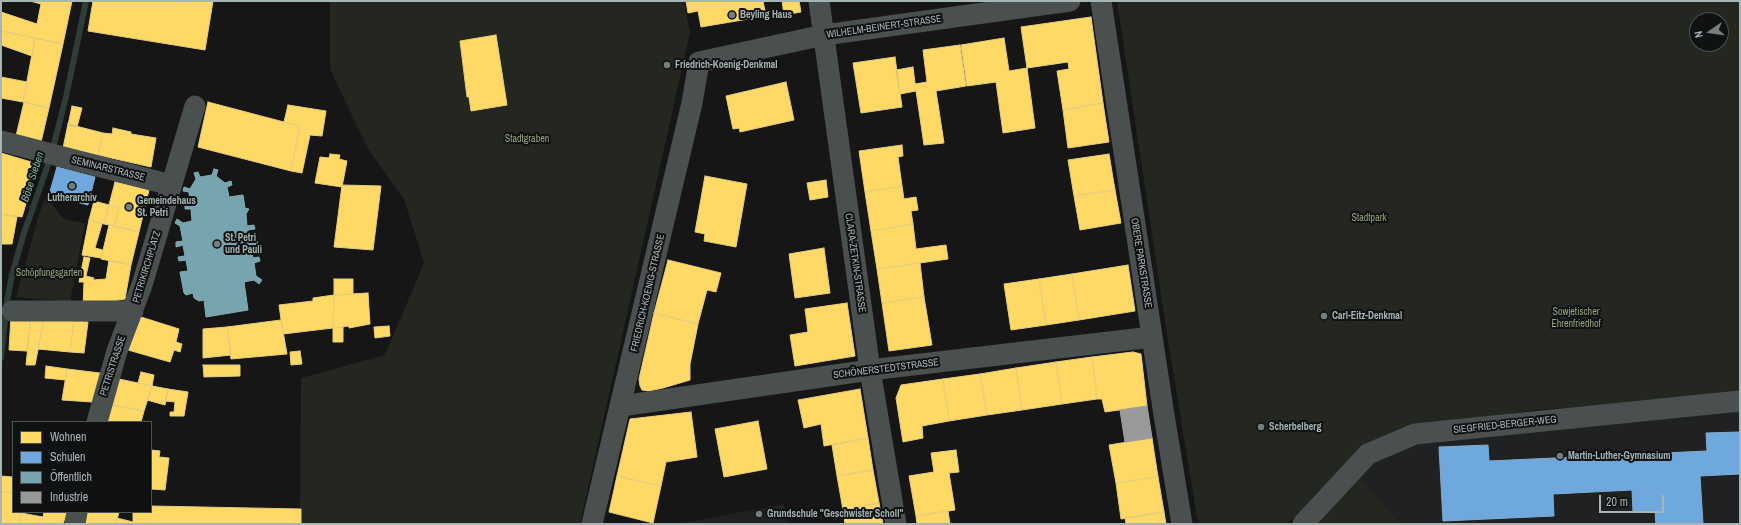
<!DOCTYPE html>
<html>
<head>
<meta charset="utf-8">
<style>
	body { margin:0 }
	#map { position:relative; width:1741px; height:525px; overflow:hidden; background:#161616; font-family:"Archivo Narrow",sans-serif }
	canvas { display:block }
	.frame { position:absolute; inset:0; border:2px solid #a7b6b5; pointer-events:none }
	.legend { position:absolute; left:12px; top:421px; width:140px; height:92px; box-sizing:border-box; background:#101112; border:1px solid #4c5353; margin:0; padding:5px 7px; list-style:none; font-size:12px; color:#a7b6b5 }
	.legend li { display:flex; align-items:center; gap:8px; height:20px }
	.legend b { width:20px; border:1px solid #4c5353 }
	.north { position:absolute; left:1689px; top:12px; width:40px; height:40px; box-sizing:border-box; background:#101112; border:1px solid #4c5353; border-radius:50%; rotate:257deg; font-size:11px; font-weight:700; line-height:16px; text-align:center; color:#a7b6b5 }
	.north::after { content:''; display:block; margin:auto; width:14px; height:18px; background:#747e7d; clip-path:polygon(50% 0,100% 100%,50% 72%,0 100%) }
	.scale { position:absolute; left:1599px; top:495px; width:65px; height:18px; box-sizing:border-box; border:2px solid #a7b6b5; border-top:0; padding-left:5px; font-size:12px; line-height:14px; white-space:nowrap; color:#a7b6b5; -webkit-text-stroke:3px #101112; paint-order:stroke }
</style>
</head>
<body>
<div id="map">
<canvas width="1741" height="525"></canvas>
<div class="frame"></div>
<ul class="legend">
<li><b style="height:11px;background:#ffd966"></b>Wohnen</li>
<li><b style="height:11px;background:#6fa8dc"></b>Schulen</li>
<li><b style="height:11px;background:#76a5af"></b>Öffentlich</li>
<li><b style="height:11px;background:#999"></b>Industrie</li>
</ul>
<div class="north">N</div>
<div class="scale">20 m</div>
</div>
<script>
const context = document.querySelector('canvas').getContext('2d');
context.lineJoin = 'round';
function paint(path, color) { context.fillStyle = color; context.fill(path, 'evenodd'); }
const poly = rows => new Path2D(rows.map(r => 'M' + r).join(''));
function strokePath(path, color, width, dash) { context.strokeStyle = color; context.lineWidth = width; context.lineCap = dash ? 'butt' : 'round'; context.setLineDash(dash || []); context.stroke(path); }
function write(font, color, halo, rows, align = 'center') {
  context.font = font + ' "Archivo Narrow",sans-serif'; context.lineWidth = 4; context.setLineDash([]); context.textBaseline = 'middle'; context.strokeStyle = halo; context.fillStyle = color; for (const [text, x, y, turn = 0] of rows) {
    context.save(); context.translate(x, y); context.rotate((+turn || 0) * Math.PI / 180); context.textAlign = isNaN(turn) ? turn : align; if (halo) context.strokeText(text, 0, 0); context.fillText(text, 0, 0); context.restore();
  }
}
paint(poly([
	[1740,409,1740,524,1401,524,1353,470,1407,441],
	[784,504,788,524,677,524]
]), '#202122');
paint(poly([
	[330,1,684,1,690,33,580,524,300,524,301,378,385,355,424,263,404,199,368,149,330,69],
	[1117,1,1740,1,1740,396,1534,410,1415,430,1286,524,1201,524,1197,518,1167,334],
	[1697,20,1721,20,1721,44,1697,44],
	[46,196,63,219,85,223,70,302,16,297,39,214],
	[1353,470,1401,524,1303,524]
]), '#242620');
const homes = poly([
	[30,1,72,1,63,44,1,31,1,12,37,24,41,4,30,1],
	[93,1,173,1,182,2,182,1,213,1,205,50,88,31,93,1],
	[686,1,763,1,766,16,701,27,698,11,688,13,686,1],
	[782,1,799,1,801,12,784,15,782,1],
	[1091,17,1103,103,1063,110,1057,71,1069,69,1068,62,1027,68,1021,27,1091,17],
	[1,31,35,38,32,56,1,45,1,31],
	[496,35,507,105,471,111,469,97,467,97,460,41,496,35],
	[35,38,63,44,49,108,23,102,35,38],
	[1004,38,1009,71,1027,68,1035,128,1003,133,996,82,967,86,961,45,1004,38],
	[960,45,966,86,936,91,944,143,924,145,915,84,927,82,923,50,960,45],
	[895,57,902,107,861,113,853,63,895,57],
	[913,67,916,91,900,94,896,70,913,67],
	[1,77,27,82,23,102,1,98,1,77],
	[786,82,794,120,740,132,739,128,733,129,726,96,786,82],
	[24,102,49,108,41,142,16,136,24,102],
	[208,102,299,126,299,131,291,171,198,147,208,102],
	[1103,103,1109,142,1068,148,1063,110,1103,103],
	[288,105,326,111,322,136,310,135,302,173,291,171,299,131,299,126,284,122,288,105],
	[72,106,82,108,77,127,68,125,72,106],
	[68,124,103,133,98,155,63,148,68,124],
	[113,128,131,132,131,134,156,138,151,167,98,155,103,133,112,134,113,128],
	[902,145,903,156,898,157,902,186,865,192,859,151,902,145],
	[1,153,38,164,22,217,1,214,1,153],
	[330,154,340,155,339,159,347,161,342,187,315,183,320,157,329,158,330,154],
	[1109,154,1115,190,1074,196,1068,160,1109,154],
	[705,176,747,184,736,247,704,241,705,234,695,232,705,176],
	[826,180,828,197,810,200,807,183,826,180],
	[115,182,149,190,139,232,114,226,119,208,109,205,115,182],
	[342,185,381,186,373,250,334,247,342,185],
	[902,186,904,199,916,197,918,210,911,211,913,224,871,231,865,192,902,186],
	[1115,190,1121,223,1080,230,1074,196,1115,190],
	[94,201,109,205,104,224,89,220,94,201],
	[109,205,119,208,114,226,104,224,109,205],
	[1,214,17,217,12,244,1,244,1,214],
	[89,220,102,224,95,248,103,250,101,258,82,255,89,220],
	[913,224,916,249,946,245,948,259,877,269,871,231,913,224],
	[109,225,139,232,131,265,101,259,109,225],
	[824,248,830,293,795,298,789,254,824,248],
	[84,257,90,258,86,276,94,278,93,280,106,279,109,260,131,265,125,299,83,306,84,282,79,282,84,257],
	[668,260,721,273,716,292,707,290,698,324,654,313,668,260],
	[920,263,924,297,882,303,877,269,920,263],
	[1128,265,1135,311,1079,320,1072,274,1128,265],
	[1072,274,1079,320,1046,325,1039,279,1072,274],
	[334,279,353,279,353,294,334,295,334,279],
	[1039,279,1046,325,1011,330,1004,284,1039,279],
	[368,293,370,324,349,328,349,326,333,328,334,295,368,293],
	[334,295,333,328,283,334,279,305,313,301,313,298,334,295],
	[924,297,932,345,889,351,882,303,924,297],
	[847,303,855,356,795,366,790,335,808,332,805,309,847,303],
	[654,313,698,324,690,364,690,380,663,388,649,391,642,390,640,386,639,379,654,313],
	[138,316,179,329,176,342,182,344,180,352,174,350,170,362,128,350,138,316],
	[11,317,31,318,27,351,9,350,11,317],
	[31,318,44,319,35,365,26,365,31,318],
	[44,318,74,320,70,352,38,349,44,318],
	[281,320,287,354,231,359,227,327,281,320],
	[74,321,88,322,84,353,70,352,74,321],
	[389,326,390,336,375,338,374,327,389,326],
	[227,327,231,355,203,358,203,329,227,327],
	[343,327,343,342,333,342,333,328,343,327],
	[300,351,302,364,291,365,290,352,300,351],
	[1133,352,1141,354,1147,406,1105,412,1102,399,1097,399,1092,357,1133,352],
	[1092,357,1097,399,1062,404,1056,362,1092,357],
	[1056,362,1062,404,1022,410,1016,368,1056,362],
	[203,365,240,365,240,376,204,377,203,365],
	[46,366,67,369,65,380,45,378,46,366],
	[1016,368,1022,410,987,415,980,374,1016,368],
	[67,369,100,373,92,402,62,400,67,369],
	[141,372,154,375,152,386,138,383,141,372],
	[980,374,987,415,949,421,943,379,980,374],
	[119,379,152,386,144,411,112,405,119,379],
	[943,379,949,421,922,426,923,438,903,442,896,398,901,385,943,379],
	[152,386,168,389,165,405,147,400,152,386],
	[168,389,188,392,184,416,170,416,170,412,174,412,175,402,165,401,168,389],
	[860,389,868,438,824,446,821,424,804,428,798,400,860,389],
	[112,405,144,411,141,422,106,422,112,405],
	[691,412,697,457,666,462,661,486,617,476,630,419,691,412],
	[758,421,767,469,724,477,715,429,758,421],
	[868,438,873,470,837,476,832,445,868,438],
	[1152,438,1158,477,1116,483,1109,445,1152,438],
	[151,450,160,451,159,457,169,458,165,490,151,489,151,450],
	[956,450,959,472,949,473,955,510,916,516,909,476,934,472,931,453,956,450],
	[873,470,879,503,843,510,837,476,873,470],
	[1,476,13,477,13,493,1,492,1,476],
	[617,476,661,486,653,523,609,512,617,476],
	[1158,477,1164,512,1121,519,1116,483,1158,477],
	[1,492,13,493,13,512,21,512,19,524,1,524,1,492],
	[879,503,883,524,845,524,843,510,879,503],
	[151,506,301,509,301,524,116,524,117,518,133,522,133,512,151,512,151,506],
	[948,511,950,524,917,524,916,516,948,511],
	[44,512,67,512,63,524,19,524,21,513,43,517,44,512],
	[86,512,119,512,116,524,84,524,86,512],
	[1164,512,1166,524,1126,524,1125,518,1164,512]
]);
paint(homes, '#ffd966');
strokePath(homes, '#e5ce7e', 1);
const schools = poly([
	[57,167,95,177,88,205,49,195,57,167],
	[1740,432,1740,474,1700,476,1703,524,1656,524,1655,511,1633,512,1632,490,1553,494,1554,516,1443,521,1439,447,1488,445,1489,461,1707,451,1706,433,1740,432]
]);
paint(schools, '#6fa8dc');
strokePath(schools, '#80acd0', 1);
const public = poly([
	[214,169,218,170,216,176,225,183,231,181,232,185,227,187,229,197,243,195,245,208,249,209,246,214,247,226,254,225,255,229,248,230,250,242,257,241,258,245,251,247,253,258,259,257,260,261,254,263,256,276,262,280,259,284,254,280,244,282,248,310,206,317,204,300,199,301,194,298,193,293,186,295,184,293,180,272,188,271,186,260,179,261,178,257,185,256,183,245,176,247,176,242,183,241,180,226,175,223,177,219,183,223,192,221,191,209,185,209,185,205,190,205,189,192,183,191,184,187,190,189,196,179,194,173,198,172,200,177,212,175,214,169]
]);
paint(public, '#76a5af');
strokePath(public, '#85aab1', 1);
const industry = poly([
	[1147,406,1152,438,1125,442,1120,410,1147,406]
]);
paint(industry, '#999');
strokePath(industry, '#9da2a1', 1);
strokePath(poly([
	[1,358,7,301,12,275,23,236,51,156,66,97,86,1]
]), '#2e3d38', 6);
strokePath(poly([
	[819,1,870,370,896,524],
	[1101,1,1164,415,1182,524],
	[1,141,171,185],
	[12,311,133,311],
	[621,406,870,370,1152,337],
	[97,422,117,351,142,285,195,106],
	[75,524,77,512],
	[592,524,692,103,699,62,824,35,1070,1],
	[1303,524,1368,454,1415,434,1740,401]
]), '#4a4f4f', 21);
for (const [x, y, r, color] of [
	[732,15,4,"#747e7d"],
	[667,65,4,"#747e7d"],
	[72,186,4,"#747e7d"],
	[129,207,4,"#747e7d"],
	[217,244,4,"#747e7d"],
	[1324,316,4,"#747e7d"],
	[1261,427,4,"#747e7d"],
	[1560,456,4,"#747e7d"],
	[759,514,4,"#747e7d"]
]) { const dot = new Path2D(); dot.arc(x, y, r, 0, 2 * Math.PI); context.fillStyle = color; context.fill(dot); strokePath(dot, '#101112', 1.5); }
write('bold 10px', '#a7b6b5', '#101112', [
	["Beyling Haus",740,15],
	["Friedrich-Koenig-Denkmal",675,65],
	["Lutherarchiv",72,198,"center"],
	["Gemeindehaus",137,201],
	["St. Petri",137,213],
	["St. Petri",225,238],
	["und Pauli",225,250],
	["Carl-Eitz-Denkmal",1332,316],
	["Scherbelberg",1269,427],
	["Martin-Luther-Gymnasium",1568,456],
	["Grundschule \"Geschwister Scholl\"",767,514]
], 'left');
write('10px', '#a7b6b5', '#101112', [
	["WILHELM-BEINERT-STRASSE",884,27,-8],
	["SEMINARSTRASSE",108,169,14],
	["CLARA-ZETKIN-STRASSE",855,263,82],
	["OBERE PARKSTRASSE",1141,263,81],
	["PETRIKIRCHPLATZ",147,267,-73],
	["FRIEDRICH-KOENIG-STRASSE",648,293,-77],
	["PETRISTRASSE",113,366,-72],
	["SCHÖNERSTEDTSTRASSE",886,369,-7],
	["SIEGFRIED-BERGER-WEG",1505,425,-6]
]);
write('10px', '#97a17f', '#101112', [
	["Stadtgraben",527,139],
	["Stadtpark",1369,218],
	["Schöpfungsgarten",49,273],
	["Sowjetischer",1576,312],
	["Ehrenfriedhof",1576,324]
]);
write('italic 11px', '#7fb1a1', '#101112', [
	["Böse Sieben",33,177,-72]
]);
</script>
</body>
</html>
